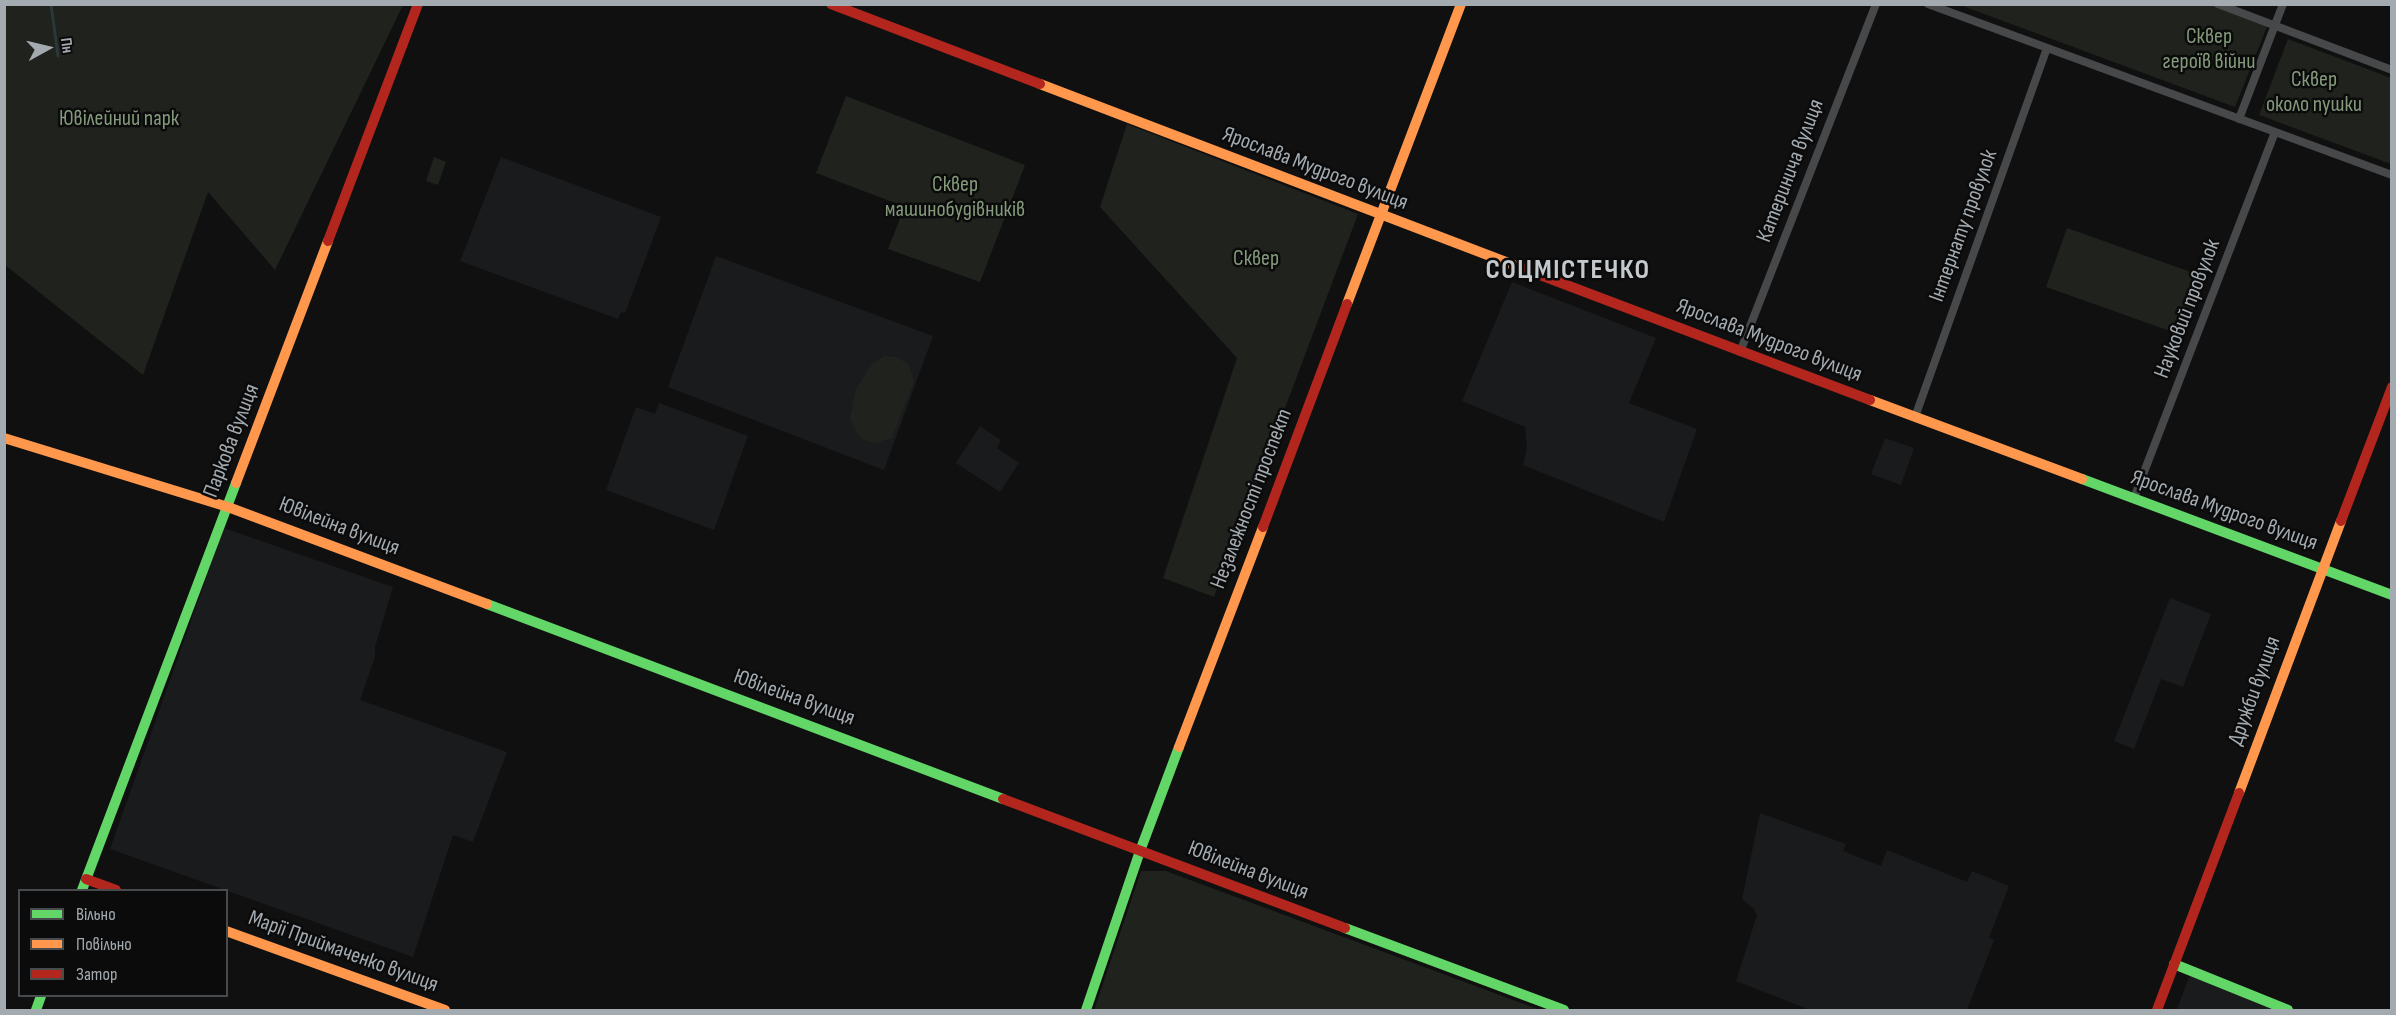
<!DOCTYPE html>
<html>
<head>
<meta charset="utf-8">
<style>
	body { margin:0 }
	#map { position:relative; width:2396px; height:1015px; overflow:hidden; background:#101011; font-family:"Sofia Sans Condensed",sans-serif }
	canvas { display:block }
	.frame { position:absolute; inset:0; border:6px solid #a3abb0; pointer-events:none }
	.legend { position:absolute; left:18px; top:889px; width:210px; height:108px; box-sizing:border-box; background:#0b0b0c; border:2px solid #484b4e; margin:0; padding:8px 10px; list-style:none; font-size:18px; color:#a3abb0 }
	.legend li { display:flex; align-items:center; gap:12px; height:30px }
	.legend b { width:30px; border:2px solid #484b4e }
	.north { position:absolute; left:18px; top:18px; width:60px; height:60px; -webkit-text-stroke:4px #0b0b0c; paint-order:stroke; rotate:82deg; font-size:16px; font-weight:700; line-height:24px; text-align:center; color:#a3abb0 }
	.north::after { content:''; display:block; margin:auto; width:21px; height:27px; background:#a3abb0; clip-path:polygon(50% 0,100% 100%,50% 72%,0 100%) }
</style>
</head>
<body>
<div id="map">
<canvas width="2396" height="1015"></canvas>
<div class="frame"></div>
<ul class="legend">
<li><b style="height:8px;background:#63d668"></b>Вільно</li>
<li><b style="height:8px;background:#ff974d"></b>Повільно</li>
<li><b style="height:8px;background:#b3261e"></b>Затор</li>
</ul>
<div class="north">Пн</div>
</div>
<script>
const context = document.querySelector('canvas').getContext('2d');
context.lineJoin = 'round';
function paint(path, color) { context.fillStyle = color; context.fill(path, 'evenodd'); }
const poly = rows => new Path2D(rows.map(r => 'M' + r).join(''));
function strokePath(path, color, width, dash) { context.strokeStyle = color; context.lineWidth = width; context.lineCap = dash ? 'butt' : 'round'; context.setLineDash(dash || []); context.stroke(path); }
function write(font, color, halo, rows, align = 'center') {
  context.font = font + ' "Sofia Sans Condensed",sans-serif'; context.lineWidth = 5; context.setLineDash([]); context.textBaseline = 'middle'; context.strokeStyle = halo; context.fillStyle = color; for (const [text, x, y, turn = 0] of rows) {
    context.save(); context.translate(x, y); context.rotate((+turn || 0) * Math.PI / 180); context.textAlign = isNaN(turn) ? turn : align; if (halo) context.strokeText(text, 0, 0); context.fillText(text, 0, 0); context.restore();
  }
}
paint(poly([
	[501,157,661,217,625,313,621,312,618,319,460,261],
	[716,256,933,336,884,470,668,387],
	[1512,282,1656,338,1629,403,1697,429,1664,522,1523,465,1527,448,1525,427,1462,401],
	[659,403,748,436,714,530,606,490,636,407,655,414],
	[980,426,1001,440,997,448,1019,463,1000,492,956,463],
	[1885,438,1914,448,1901,485,1871,474],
	[224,528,393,587,375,647,375,657,360,700,507,752,473,842,453,835,413,957,110,849],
	[2170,598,2211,614,2183,687,2161,679,2134,749,2114,741],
	[1760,813,1846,844,1843,851,1881,866,1887,850,1967,882,1972,871,2009,886,1989,938,1994,940,1967,1010,1810,1010,1736,981,1757,915,1754,909,1742,899],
	[2191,971,2280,1010,2177,1010]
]), '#1a1b1c');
paint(poly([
	[5,4,403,4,403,5,275,270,208,192,143,375,5,265],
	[1960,5,2215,5,2268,24,2235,107],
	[2288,39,2391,78,2391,164,2259,115],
	[846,96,1025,165,980,282,888,249,903,211,895,203,816,173],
	[1127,124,1358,214,1214,597,1163,578,1237,358,1100,207],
	[434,157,446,162,438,185,426,181],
	[2067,228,2205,277,2184,336,2046,287],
	[884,356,897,357,909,365,914,382,892,438,876,443,864,440,856,432,850,418,856,389,873,363],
	[1141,871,1166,871,1540,1010,1094,1010]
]), '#1f221d');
strokePath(poly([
	[51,4,58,56]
]), '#2c3738', 3);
strokePath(poly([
	[1928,4,2392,175],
	[2218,4,2392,70],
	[2239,119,2283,4],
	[1740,352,1876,4],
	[1915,417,2047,48],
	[2134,498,2275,132]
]), '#46484a', 8);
strokePath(poly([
	[2082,479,2392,595],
	[487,604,1003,799],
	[82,890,236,483],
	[1345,928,1564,1010],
	[2174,964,2288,1010],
	[36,1010,41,996],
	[1086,1010,1140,851,1179,747]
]), '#63d668', 10);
strokePath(poly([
	[1040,84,1519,267],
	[1347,304,1461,4],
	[1870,400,2082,479],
	[4,438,228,507,487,604],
	[236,483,328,241],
	[1179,747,1263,527],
	[2239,793,2341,521],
	[226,931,445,1010]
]), '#ff974d', 10);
strokePath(poly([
	[831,4,1040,84],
	[328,241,418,4],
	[1519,267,1870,400],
	[2341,521,2392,387],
	[1263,527,1347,304],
	[1003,799,1345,928],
	[86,879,116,890],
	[2157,1010,2239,793]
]), '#b3261e', 10);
write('22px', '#849a7b', '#0b0b0c', [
	["Сквер",2209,37],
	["героїв війни",2209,62],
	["Сквер",2314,80],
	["около пушки",2314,105],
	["Ювілейний парк",119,119],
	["Сквер",955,185],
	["машинобудівників",955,210],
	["Сквер",1256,259]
]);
write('22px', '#a3abb0', '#0b0b0c', [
	["Ярослава Мудрого вулиця",1315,169,21],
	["Катеринича вулиця",1791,171,-69],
	["Інтернату провулок",1964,226,-70],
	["Науковий провулок",2188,309,-69],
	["Ярослава Мудрого вулиця",1769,341,21],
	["Паркова вулиця",232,441,-69],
	["Незалежності проспект",1252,499,-69],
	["Ярослава Мудрого вулиця",2224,511,20],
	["Ювілейна вулиця",339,527,21],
	["Дружби вулиця",2255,691,-70],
	["Ювілейна вулиця",794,698,20],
	["Ювілейна вулиця",1248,871,21],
	["Марії Приймаченко вулиця",343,952,20]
]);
context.letterSpacing = '1.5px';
write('bold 28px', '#c3c9cd', '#0b0b0c', [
	["СОЦМІСТЕЧКО",1568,271]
]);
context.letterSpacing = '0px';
</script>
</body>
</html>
